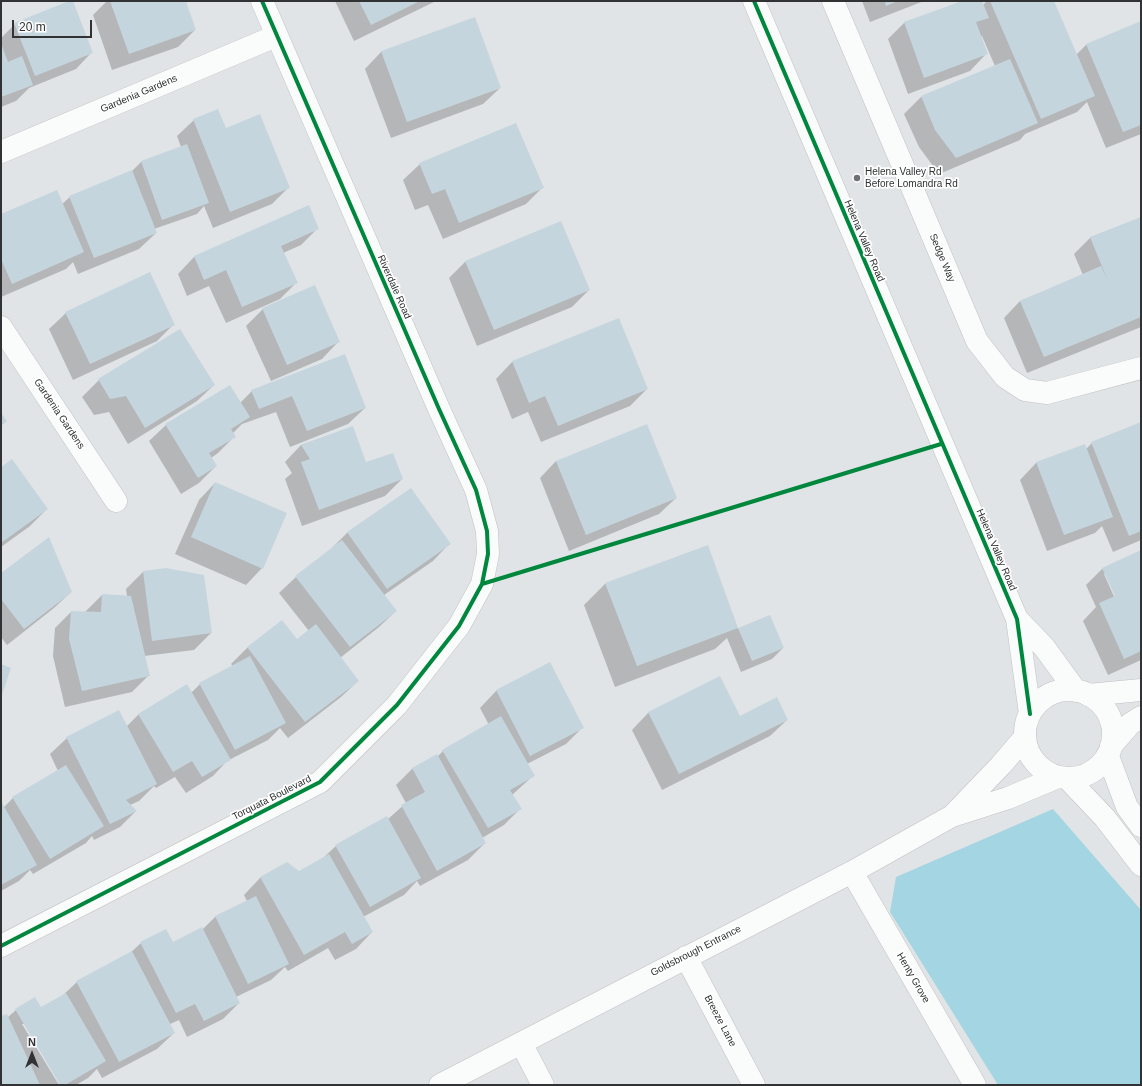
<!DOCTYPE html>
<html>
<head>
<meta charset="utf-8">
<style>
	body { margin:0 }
	#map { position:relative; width:1142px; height:1086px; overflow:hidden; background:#e1e4e6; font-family:Arial,sans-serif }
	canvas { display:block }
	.frame { position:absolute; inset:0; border:2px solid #303233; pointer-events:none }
	.north { position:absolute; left:12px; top:1034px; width:40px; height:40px; -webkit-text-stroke:3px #fff; paint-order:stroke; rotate:0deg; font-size:11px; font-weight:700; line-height:16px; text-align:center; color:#303233 }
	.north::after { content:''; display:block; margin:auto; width:14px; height:18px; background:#303233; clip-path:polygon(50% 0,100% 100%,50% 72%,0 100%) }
	.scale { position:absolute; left:12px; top:20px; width:80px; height:18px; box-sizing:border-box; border:2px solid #303233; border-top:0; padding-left:5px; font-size:12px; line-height:14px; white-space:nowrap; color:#303233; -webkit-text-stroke:3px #fff; paint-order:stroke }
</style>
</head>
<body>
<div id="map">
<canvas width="1142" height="1086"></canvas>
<div class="frame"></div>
<div class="north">N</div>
<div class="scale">20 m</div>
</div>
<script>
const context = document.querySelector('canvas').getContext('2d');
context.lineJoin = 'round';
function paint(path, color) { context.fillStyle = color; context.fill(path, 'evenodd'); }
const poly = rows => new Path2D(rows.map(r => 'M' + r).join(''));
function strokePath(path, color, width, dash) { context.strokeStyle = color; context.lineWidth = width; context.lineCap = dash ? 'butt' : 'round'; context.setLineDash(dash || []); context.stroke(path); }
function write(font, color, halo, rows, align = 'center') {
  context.font = font + ' Arial,sans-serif'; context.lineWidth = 3.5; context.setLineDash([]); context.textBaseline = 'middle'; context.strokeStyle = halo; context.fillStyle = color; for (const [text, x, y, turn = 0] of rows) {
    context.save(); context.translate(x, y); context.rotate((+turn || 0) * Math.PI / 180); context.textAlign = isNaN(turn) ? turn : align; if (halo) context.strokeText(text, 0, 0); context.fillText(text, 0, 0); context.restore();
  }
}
paint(poly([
	[1053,809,1141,910,1141,1085,998,1085,890,912,896,877]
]), '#a4d5e2');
paint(poly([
	[107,1,185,1,195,30,178,47,112,70,93,15],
	[335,1,436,1,354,41],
	[862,1,924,1,870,22],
	[965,1,981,1,983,5,987,1,1052,1,1076,55,1086,45,1141,22,1141,134,1106,148,1087,102,1077,112,1025,134,1020,140,939,174,919,147,904,114,921,97,995,66,982,36,980,37,986,54,970,71,908,94,888,39,905,22],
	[474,18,500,88,483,104,391,138,365,69,381,52],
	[15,24,92,52,76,69,29,88,16,101,1,107,1,38],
	[194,120,225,129,288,188,272,204,213,228,204,206,197,214,154,229,156,233,139,249,78,274,73,262,66,269,1,297,1,215,62,204,70,197,131,172,141,162,181,147,177,136],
	[420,164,542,188,526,204,443,239,428,205,415,210,403,180],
	[308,206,318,228,301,245,283,253,296,283,280,299,226,323,209,286,187,296,178,274,194,257],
	[1141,218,1141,327,1027,373,1004,318,1020,301,1083,275,1074,254,1091,237],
	[466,261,589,290,572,307,477,346,449,278],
	[263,309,338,342,322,359,271,381,246,326],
	[66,313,174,324,157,341,73,380,49,329],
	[618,319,647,389,630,406,541,442,528,412,512,419,496,379,512,362],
	[179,330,214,385,197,401,128,444,109,412,94,415,82,397,99,380],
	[344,355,365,408,348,424,290,447,276,412,242,424,233,433,235,436,218,453,211,458,216,466,199,483,181,494,149,441,166,425,240,403,252,391],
	[1141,423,1141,540,1113,552,1102,526,1095,533,1047,551,1020,480,1036,463,1084,445,1086,449,1092,443],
	[352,427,366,464,402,479,385,496,302,526,285,479,292,473,285,462,301,445],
	[556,461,676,498,659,514,569,551,540,478],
	[1,468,47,509,30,526,1,547],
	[215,483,262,568,246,585,175,554,199,500],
	[411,489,449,544,433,561,384,595,396,611,379,627,340,658,358,681,341,697,288,738,280,728,268,740,227,761,213,776,186,793,175,777,156,788,154,786,139,801,130,805,136,811,120,827,94,840,92,836,86,843,33,874,30,870,19,881,1,891,1,804,3,808,13,798,58,771,50,754,67,738,126,727,138,715,187,686,191,693,200,684,233,666,231,664,248,647,297,641,309,631,279,593,296,577,331,549,347,533],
	[707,547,738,629,770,616,783,648,772,659,741,672,727,638,715,649,615,687,584,605,605,584],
	[1141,551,1141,660,1108,675,1083,621,1096,607,1086,585,1103,568],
	[1104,574,1107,574,1118,600,1116,601],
	[166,569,211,633,194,650,144,656,149,675,132,692,65,707,53,656,55,628,71,612,85,612,102,595,127,596,126,589,143,572],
	[1,575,71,592,54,608,7,645,1,637],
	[550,664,583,727,566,744,527,764,534,775,512,795,520,809,504,825,482,838,485,843,468,860,420,886,417,881,404,895,363,917,372,932,356,949,335,960,328,948,288,971,285,967,271,980,236,997,239,1003,223,1019,187,1037,179,1020,170,1024,174,1033,157,1049,102,1078,97,1069,88,1078,76,1085,61,1085,25,1024,22,1024,59,1085,1,1085,1,1017,7,1018,16,1010,41,1009,61,997,77,982,129,954,141,943,172,943,202,930,215,917,247,901,244,895,260,878,287,863,299,872,323,858,336,846,388,819,406,803,396,785,413,768,438,756,443,751,489,725,480,708,496,691],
	[720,678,740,717,787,720,770,736,662,790,632,730,648,713]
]), '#0003');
paint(poly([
	[69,1,73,1,93,53,35,76,14,23],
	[110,1,186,1,196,30,129,54],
	[359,1,420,1,371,25],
	[885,1,898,1,886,6],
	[962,1,982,1,989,18,976,22,988,54,924,78,904,22],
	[990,1,1054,1,1095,96,1041,119],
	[475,17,501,88,407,122,381,51],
	[1141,21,1141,125,1123,132,1086,44],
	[1,43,8,62,22,56,33,85,1,97],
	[1010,59,1038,123,956,158,935,130,921,96],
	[218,109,226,128,260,114,290,188,230,212,193,119],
	[516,123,544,188,459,223,445,189,432,194,419,163],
	[187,144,209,203,162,220,141,161],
	[132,170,157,233,94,258,69,196],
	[57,190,84,252,12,284,1,259,1,214],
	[309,205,319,229,281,246,298,283,242,307,226,270,204,280,194,256],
	[1141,217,1141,317,1044,357,1020,301,1101,266,1108,281,1090,237],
	[561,221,590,290,494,330,465,261],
	[150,272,175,325,90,364,65,312],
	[315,285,340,342,287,365,262,308],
	[619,318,648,389,558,426,545,396,529,403,512,361],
	[180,329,215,385,145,428,126,396,110,399,98,379],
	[345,354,366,408,307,431,292,396,259,409,251,390],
	[230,385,250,417,231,429,236,437,209,453,217,466,198,478,165,424],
	[1,413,7,421,1,426],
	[1141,422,1141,531,1129,536,1091,442],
	[647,424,677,498,586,535,556,461],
	[353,426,366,462,393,453,403,479,319,510,301,462,310,459,301,445],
	[1085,444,1113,517,1064,535,1036,462],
	[12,459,48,509,1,543,1,467],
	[215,482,287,513,263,569,191,537],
	[411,488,451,544,387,589,347,532],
	[49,537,72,592,24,629,1,599,1,573],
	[342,540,397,611,350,647,295,576],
	[708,545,738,628,770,615,784,648,752,661,738,628,637,666,605,583],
	[1141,550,1141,651,1124,659,1099,603,1115,596,1102,568],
	[166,568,204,575,212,633,152,641,143,571],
	[102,594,131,596,150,676,82,691,69,639,71,611,101,612],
	[282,620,297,639,316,624,359,681,305,722,247,647],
	[250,656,286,723,235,750,199,683],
	[550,662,584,728,530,756,496,690],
	[1,664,11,668,1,698],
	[720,676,740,716,777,697,788,720,679,774,648,712],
	[187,684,231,760,202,777,192,761,173,772,138,714],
	[119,710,157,784,126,800,137,811,110,824,66,737],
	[501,716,535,776,510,790,522,809,488,828,442,750],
	[437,754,486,843,437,871,401,805,425,792,412,768],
	[66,765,104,826,50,859,12,797],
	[1,801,37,865,1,885],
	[387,816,421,878,370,907,335,845],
	[329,854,373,932,352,944,345,932,304,955,260,877,287,862,299,871],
	[256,896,289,964,248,984,215,916],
	[202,927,240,1003,204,1021,195,1004,176,1013,140,942,166,929,173,942],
	[132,951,175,1033,119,1062,76,981],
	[66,993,106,1061,65,1085,60,1085,15,1009,35,997,41,1007],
	[7,1014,40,1085,1,1085,1,1016]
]), '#c5d5de');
const street = poly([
	[833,1,977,341,1005,377,1025,390,1047,393,1141,368],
	[1,152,276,36],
	[1,327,116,501],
	[1088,695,1141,690],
	[1111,746,1130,724,1141,717],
	[954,814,1001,765,1025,737],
	[852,872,975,1085],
	[1,946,320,782,397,705,459,626,482,584,488,554,487,531,476,490,439,409,262,1],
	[686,957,754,1085],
	[521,1043,543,1085],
	[440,1085,852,872,952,816,1008,798,1058,777]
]);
const secondary = poly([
	[754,1,1017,619,1030,714],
	[1017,619,1044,647,1076,691],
	'1025 734a44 44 0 1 1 88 0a44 44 0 1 1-88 0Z',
	[1108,756,1127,807,1141,826],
	[1067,778,1105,818,1141,865]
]);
strokePath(street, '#bfc1c2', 23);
strokePath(secondary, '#bfc1c2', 23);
strokePath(street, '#fafbfb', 22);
strokePath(secondary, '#fafbfb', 22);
strokePath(poly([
	[754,1,1017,619,1030,714],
	[482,584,941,444],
	[1,946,320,782,397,705,459,626,482,584,488,554,487,531,476,490,439,409,262,1]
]), '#00873e', 4);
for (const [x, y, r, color] of [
	[857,178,4,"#6e7072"]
]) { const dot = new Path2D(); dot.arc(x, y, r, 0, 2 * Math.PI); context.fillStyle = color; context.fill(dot); strokePath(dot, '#fff', 1.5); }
write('10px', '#303233', '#fff', [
	["Gardenia Gardens",139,94,-23],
	["Helena Valley Road",864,241,67],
	["Sedge Way",942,258,67],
	["Riverdale Road",394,287,66],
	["Gardenia Gardens",59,414,56],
	["Helena Valley Road",996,550,67],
	["Torquata Boulevard",272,798,-27],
	["Goldsbrough Entrance",696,951,-27],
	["Henty Grove",913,978,60],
	["Breeze Lane",720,1021,62]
]);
write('10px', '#303233', '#fff', [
	["Helena Valley Rd",865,172],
	["Before Lomandra Rd",865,184]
], 'left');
</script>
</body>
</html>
